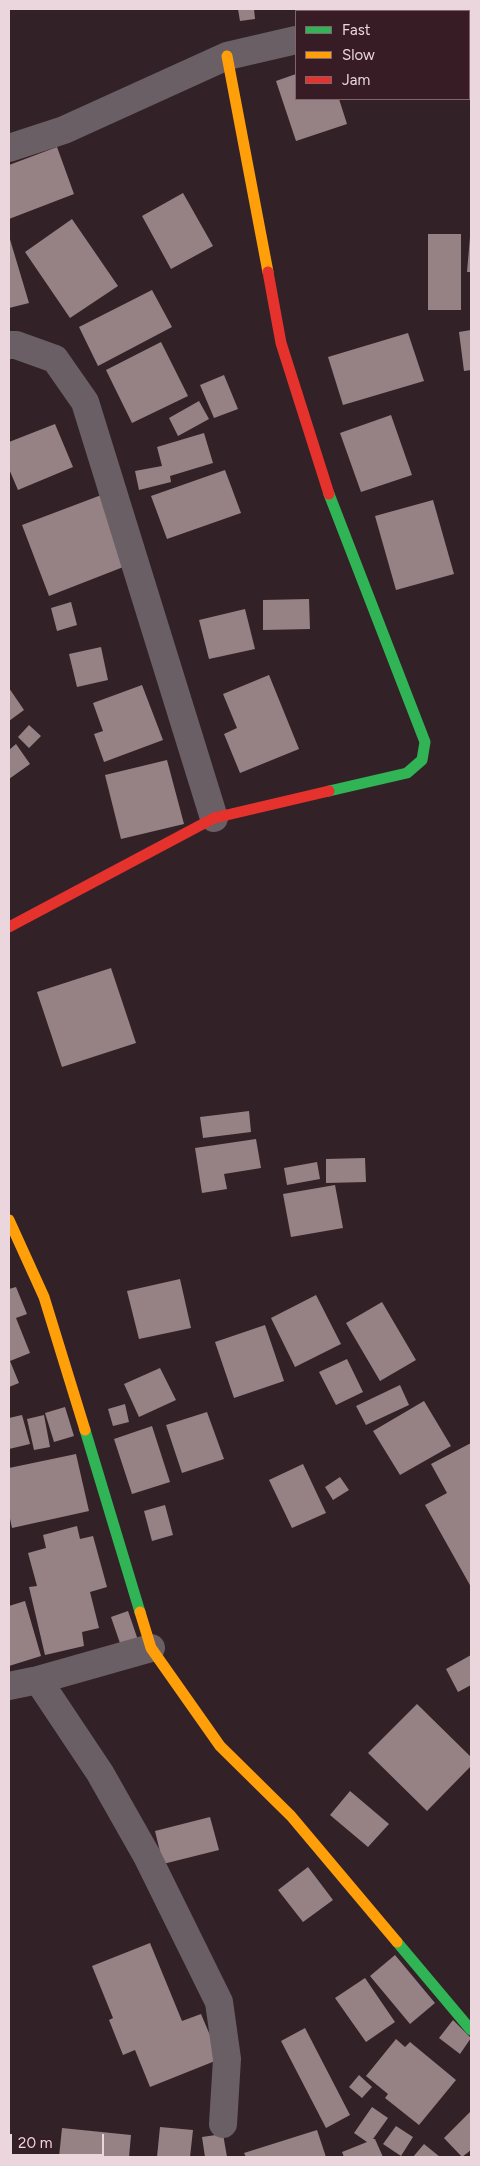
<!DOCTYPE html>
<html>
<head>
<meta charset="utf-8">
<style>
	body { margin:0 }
	#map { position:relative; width:480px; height:2166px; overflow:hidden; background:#322227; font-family:Figtree,sans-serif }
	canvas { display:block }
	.frame { position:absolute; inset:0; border:10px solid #ead6dc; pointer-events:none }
	.legend { position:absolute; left:295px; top:10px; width:175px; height:90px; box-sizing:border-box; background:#381c25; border:1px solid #7f666e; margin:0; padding:6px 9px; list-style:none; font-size:15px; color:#ead6dc }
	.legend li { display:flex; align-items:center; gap:10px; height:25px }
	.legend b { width:25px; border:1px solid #7f666e }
	.scale { position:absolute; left:10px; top:2134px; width:94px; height:22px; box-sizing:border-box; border:2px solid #ead6dc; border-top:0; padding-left:6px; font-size:15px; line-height:18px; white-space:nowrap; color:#ead6dc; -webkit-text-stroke:4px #381c25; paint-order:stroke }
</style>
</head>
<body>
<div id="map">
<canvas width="480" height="2166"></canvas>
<div class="frame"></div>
<ul class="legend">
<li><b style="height:6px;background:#30b455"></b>Fast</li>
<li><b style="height:6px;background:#ff9f0a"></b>Slow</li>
<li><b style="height:6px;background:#e5322d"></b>Jam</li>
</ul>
<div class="scale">20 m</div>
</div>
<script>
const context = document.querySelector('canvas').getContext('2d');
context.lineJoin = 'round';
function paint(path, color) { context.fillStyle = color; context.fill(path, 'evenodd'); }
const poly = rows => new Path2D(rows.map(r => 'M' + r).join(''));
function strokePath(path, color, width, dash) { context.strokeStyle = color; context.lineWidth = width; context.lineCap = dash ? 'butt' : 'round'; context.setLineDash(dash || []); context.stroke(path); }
paint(poly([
	[238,9,254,9,255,19,240,21],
	[296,74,296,99,339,99,347,124,296,141,276,81],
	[57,147,74,194,9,219,9,165],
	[183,193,213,246,171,269,142,216],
	[72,219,118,286,70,318,25,252],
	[428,234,461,234,461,310,428,310],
	[9,236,29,303,9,308],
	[470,237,471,237,471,272,467,272],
	[152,290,172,327,98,366,79,327],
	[471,330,471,370,464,371,459,332],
	[408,333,424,381,343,405,328,357],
	[161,342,188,396,132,423,106,370],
	[224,375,238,409,214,418,200,385],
	[199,401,209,419,178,436,169,418],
	[391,415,412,475,361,492,340,433],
	[55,424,73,467,18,490,9,469,9,442],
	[204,433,213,463,170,476,171,482,139,490,135,471,162,466,157,447],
	[225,470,241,513,167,539,151,496],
	[104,494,131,564,49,596,22,525],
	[433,500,454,574,396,590,375,516],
	[309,599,310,629,263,630,263,600],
	[71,602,77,625,57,631,51,608],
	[245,609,255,649,209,659,199,620],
	[101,647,108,680,77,687,69,654],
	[269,675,299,749,240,773,224,734,237,728,223,694],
	[142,685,163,740,104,762,94,734,103,731,93,703],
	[9,688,24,710,9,721],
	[29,725,41,736,29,748,18,737],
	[16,744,30,764,9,779,9,750],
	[167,760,184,824,121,839,105,775],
	[111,968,136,1043,62,1067,37,992],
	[249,1111,251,1132,203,1138,200,1117],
	[256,1139,261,1168,224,1174,227,1189,202,1193,195,1148],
	[365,1158,366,1182,326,1183,326,1159],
	[317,1162,320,1179,287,1185,284,1168],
	[335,1185,343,1228,291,1237,283,1194],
	[180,1279,191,1328,139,1339,127,1291],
	[16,1287,27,1314,16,1318,30,1353,10,1361,19,1383,9,1387,9,1289],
	[316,1295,341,1344,295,1367,271,1318],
	[382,1302,416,1360,380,1381,346,1323],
	[265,1325,284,1381,234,1398,215,1342],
	[347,1359,363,1392,336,1405,319,1372],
	[160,1368,176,1400,139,1417,124,1384],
	[400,1385,409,1405,366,1425,356,1406],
	[424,1401,451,1446,400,1475,373,1431],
	[125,1404,129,1422,113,1426,108,1409],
	[65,1407,74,1436,54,1442,45,1413],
	[207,1412,224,1459,182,1473,166,1425],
	[22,1415,30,1444,9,1449,9,1418],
	[44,1415,50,1447,34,1450,27,1419],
	[152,1426,170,1482,132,1494,114,1439],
	[471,1443,471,1587,425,1505,447,1493,431,1464],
	[76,1454,89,1511,12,1528,9,1514,9,1468],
	[303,1464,326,1513,292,1528,269,1480],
	[340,1477,349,1490,333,1500,325,1487],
	[165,1505,173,1535,152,1541,144,1511],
	[77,1526,80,1539,93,1536,107,1587,90,1592,99,1628,82,1632,84,1646,45,1655,29,1587,37,1586,28,1553,46,1548,43,1535],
	[25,1601,41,1656,9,1666,9,1606],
	[128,1611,139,1643,122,1649,111,1617],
	[471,1655,471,1685,458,1692,446,1669],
	[417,1704,471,1757,471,1766,427,1811,368,1753],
	[350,1791,389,1824,368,1847,330,1815],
	[210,1817,219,1850,163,1864,155,1831],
	[308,1867,333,1900,303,1922,278,1890],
	[150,1943,182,2021,201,2014,220,2059,150,2087,135,2050,123,2055,109,2020,113,2018,92,1966],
	[395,1955,435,2003,410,2024,370,1976],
	[365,1978,395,2022,366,2042,335,1998],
	[453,2020,471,2038,460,2054,439,2038],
	[305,2028,350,2115,326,2128,281,2041],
	[396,2039,405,2047,410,2042,456,2080,419,2125,385,2098,388,2094,366,2076],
	[359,2075,372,2087,362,2098,349,2087],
	[372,2107,388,2118,373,2139,375,2139,383,2157,344,2157,342,2152,367,2142,354,2133],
	[471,2111,471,2150,462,2157,444,2138],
	[396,2126,413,2137,401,2156,383,2144],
	[160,2127,193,2130,190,2157,157,2157],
	[62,2128,131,2135,129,2157,59,2157],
	[317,2130,326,2157,246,2157,244,2153],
	[223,2134,227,2157,205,2157,202,2137],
	[424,2144,440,2157,413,2157]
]), '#968284');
strokePath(poly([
	[434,11,448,9],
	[9,148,64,130,227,56,296,40],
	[9,345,16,345,55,359,85,402,214,818],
	[38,1680,100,1773,147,1856,219,2002,227,2059,223,2124],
	[9,1686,38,1680,151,1648]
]), '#6a5f65', 28);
strokePath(poly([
	[329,494,425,742,422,760,407,773,329,791],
	[85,1430,140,1612],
	[397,1942,471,2030]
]), '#30b455', 11);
strokePath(poly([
	[227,56,268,272],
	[9,1220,44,1297,85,1430],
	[140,1612,151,1648,220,1746,291,1816,397,1942]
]), '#ff9f0a', 11);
strokePath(poly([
	[268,272,281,343,329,494],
	[9,927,214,818,329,791]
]), '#e5322d', 11);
</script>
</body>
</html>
